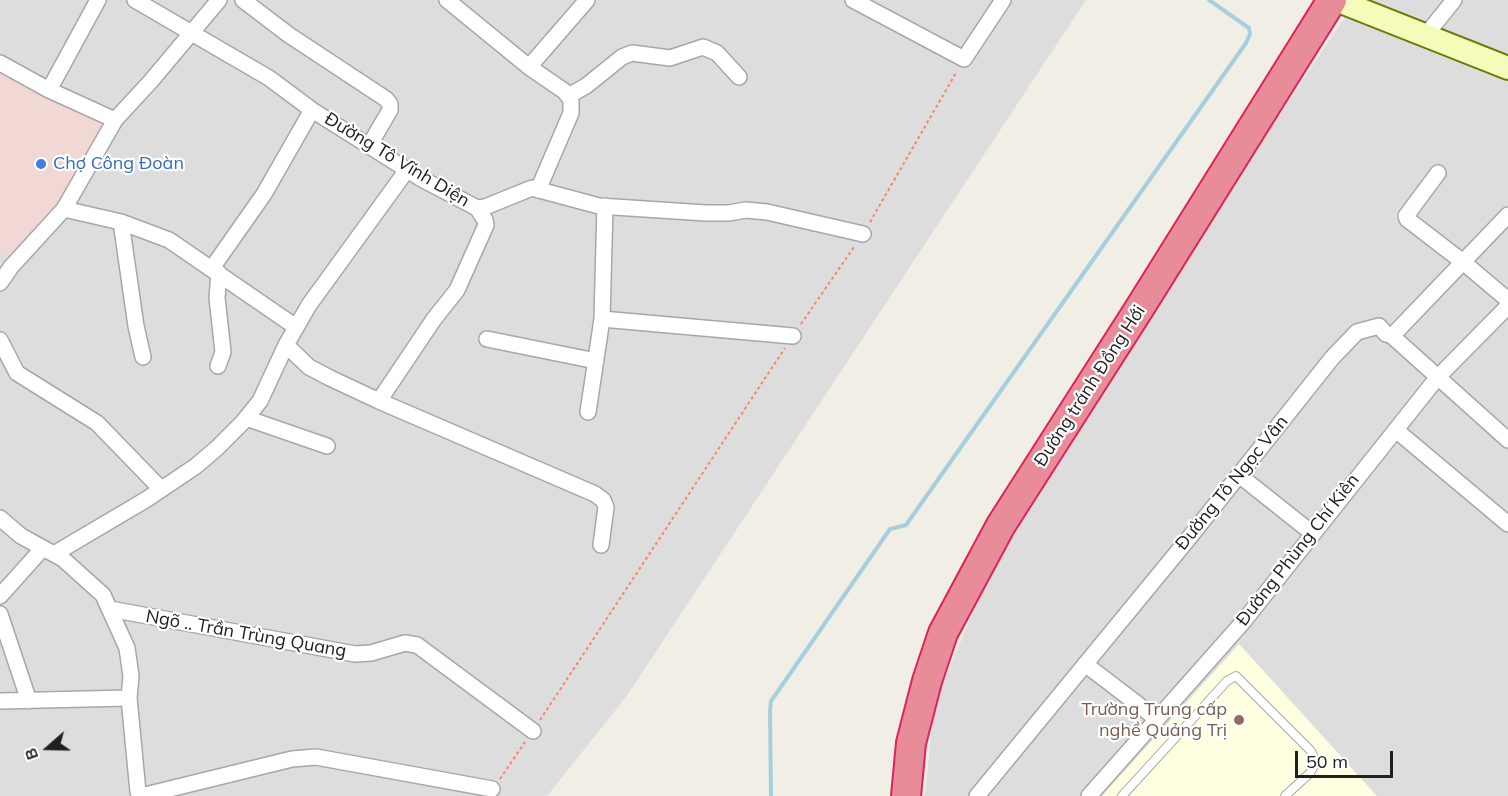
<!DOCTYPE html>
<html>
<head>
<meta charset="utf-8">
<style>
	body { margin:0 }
	#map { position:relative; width:1508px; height:796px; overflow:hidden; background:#f1eee6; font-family:Mulish,sans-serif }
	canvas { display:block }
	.north { position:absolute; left:18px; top:718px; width:60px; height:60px; -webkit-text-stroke:4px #fff; paint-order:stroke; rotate:250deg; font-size:16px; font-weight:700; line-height:24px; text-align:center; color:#202020 }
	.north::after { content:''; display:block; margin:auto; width:21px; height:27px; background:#202020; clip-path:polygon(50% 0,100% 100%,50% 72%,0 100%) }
	.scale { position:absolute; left:1295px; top:751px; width:98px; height:27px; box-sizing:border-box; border:3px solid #202020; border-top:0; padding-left:8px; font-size:18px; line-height:21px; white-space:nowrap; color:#202020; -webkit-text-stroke:4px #fff; paint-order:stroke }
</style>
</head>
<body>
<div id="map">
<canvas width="1508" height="796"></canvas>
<div class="north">B</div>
<div class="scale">50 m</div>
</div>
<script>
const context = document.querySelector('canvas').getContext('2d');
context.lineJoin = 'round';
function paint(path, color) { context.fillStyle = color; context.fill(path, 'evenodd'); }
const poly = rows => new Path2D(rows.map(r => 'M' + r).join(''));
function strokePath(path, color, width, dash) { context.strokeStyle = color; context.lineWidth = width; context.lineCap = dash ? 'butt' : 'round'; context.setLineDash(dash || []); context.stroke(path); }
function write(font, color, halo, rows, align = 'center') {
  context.font = font + ' Mulish,sans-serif'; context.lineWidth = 4.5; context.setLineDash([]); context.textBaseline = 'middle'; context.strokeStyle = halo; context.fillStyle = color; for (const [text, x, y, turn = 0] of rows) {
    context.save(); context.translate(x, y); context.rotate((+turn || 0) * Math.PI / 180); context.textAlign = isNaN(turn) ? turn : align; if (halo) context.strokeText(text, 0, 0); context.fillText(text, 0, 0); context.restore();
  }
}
paint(poly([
	[0,0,1086,0,626,697,547,796,0,796],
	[1356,0,1508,0,1508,796,925,796,934,704,1005,538,1150,310]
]), '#dedddd');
paint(poly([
	[0,62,104,123,60,204,12,258,0,252]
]), '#f2d8d5');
paint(poly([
	[1239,644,1377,796,1102,796]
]), '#feffe1');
strokePath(poly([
	[771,796,770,711,771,701,776,694,890,529,906,525,1246,43,1250,34,1249,28,1209,0]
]), '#a5cfdf', 4);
const lane = poly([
	[1122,796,1227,681,1236,676,1311,751,1316,762,1310,773,1285,796]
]);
const street = poly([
	[135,0,269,78,312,110,420,178,477,208,485,207,532,188,599,206,706,213,729,213,746,210,767,212,863,234],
	[243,0,289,35,386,99,390,104,390,110,369,146],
	[447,0,529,67,564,91,571,100,571,113,538,190],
	[853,0,964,59,1003,0],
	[1426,35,1454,0],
	[0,63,49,90,115,120],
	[529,67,587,0],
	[49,90,98,0],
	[568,96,586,86,622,57,632,53,670,58,703,47,717,53,739,77],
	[1438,173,1406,216,1407,219,1463,262,1508,300],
	[64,209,121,222,169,240,296,327],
	[121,222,136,326,143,357],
	[212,268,264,194,312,110],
	[0,283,11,267,64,209,115,120,151,81,219,0],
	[602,319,793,336],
	[1392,336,1508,440],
	[487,339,596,361],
	[0,340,17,373,97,423,161,489],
	[286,345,309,367,330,378,379,401,595,494,603,500,606,507,601,545],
	[218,366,223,352,217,298,219,273],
	[379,401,434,319,457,290,486,225,485,220,477,208],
	[588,412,602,319,605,206],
	[246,418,327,446],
	[1397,431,1508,524],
	[1239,475,1312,533],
	[0,518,21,536,63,559,103,595,127,648,131,676,129,698,138,792,140,796],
	[54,554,147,499,196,466,217,448,243,422,260,401,286,345,309,305,407,170],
	[0,596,43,548],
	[110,609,355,654,371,653,405,643,417,645,533,731],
	[0,614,29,701],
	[1085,664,1157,719],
	[0,701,129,698],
	[141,796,292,759,316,757,492,789],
	[977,796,1189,538,1332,358,1357,332,1379,326,1386,334,1392,336,1508,215],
	[1089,796,1243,622,1437,378,1508,306]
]);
const secondary = poly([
	[1336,0,1508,68]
]);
const highway = poly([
	[906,796,911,743,927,681,943,633,1001,525,1139,309,1332,0]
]);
strokePath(lane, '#a7a7a7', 10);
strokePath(street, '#a7a7a7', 18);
strokePath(secondary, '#697c02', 26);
strokePath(highway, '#e0225a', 32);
strokePath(poly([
	[870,222,957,71],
	[801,324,854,247],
	[540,720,785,348],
	[500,779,525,742]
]), '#fd806a', 2, [3, 3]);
strokePath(lane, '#fff', 8);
strokePath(street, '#fff', 15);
strokePath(secondary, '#f5fbb9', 22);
strokePath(highway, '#e98c99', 28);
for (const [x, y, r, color] of [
	[41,164,6,"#3f7fe0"],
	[1239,720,6,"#8d6e63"]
]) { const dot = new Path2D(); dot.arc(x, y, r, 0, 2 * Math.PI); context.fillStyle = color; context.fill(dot); strokePath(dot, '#fff', 2); }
write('18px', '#202020', '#fff', [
	["Đường Tô Vĩnh Diện",397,160,31],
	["Đường tránh Đồng Hới",1090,386,-57],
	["Đường Tô Ngọc Vân",1232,483,-51],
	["Đường Phùng Chí Kiên",1298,550,-52],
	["Ngõ .. Trần Trùng Quang",246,634,10]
]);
write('18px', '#366cbe', '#fff', [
	["Chợ Công Đoàn",53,164]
], 'left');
write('18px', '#785e54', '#fff', [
	["Trường Trung cấp",1227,710],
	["nghề Quảng Trị",1227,731]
], 'right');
</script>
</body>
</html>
